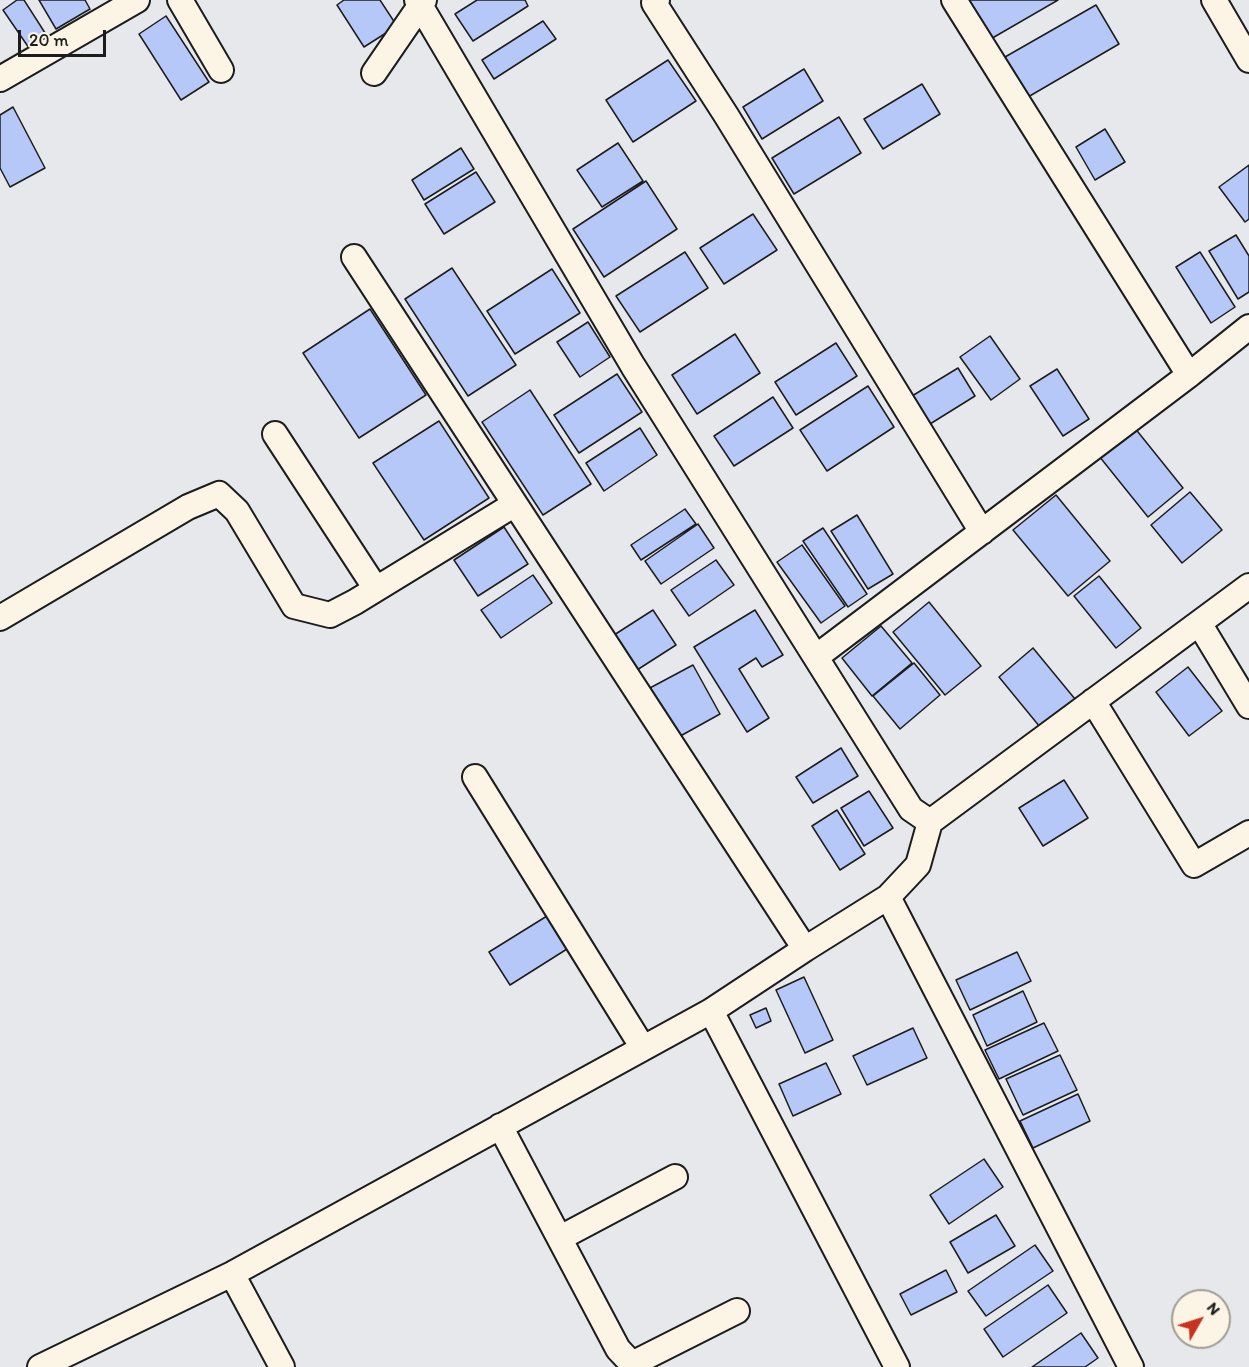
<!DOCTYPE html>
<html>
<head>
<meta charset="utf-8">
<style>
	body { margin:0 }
	#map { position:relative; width:1249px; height:1367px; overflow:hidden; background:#e7e8eb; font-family:Itim,sans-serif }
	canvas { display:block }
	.north { position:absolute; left:1171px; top:1289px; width:60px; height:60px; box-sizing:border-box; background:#fcf5e5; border:2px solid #a29e95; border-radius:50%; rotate:51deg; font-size:16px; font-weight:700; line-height:24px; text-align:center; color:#1c1c1c }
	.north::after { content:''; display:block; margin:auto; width:21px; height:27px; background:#c8321e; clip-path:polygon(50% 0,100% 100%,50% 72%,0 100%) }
	.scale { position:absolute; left:18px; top:30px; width:88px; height:27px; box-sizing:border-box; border:3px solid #1c1c1c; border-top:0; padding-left:8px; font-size:18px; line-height:21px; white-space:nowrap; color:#1c1c1c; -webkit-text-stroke:4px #fcf5e5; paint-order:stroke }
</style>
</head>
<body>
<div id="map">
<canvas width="1249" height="1367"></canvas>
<div class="north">N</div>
<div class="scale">20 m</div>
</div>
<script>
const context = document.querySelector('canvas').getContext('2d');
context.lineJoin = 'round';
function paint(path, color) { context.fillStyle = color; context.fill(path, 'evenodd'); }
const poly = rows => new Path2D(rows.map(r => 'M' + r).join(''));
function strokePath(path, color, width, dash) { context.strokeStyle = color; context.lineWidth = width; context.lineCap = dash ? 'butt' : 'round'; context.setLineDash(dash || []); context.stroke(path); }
const building = poly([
	[17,0,24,0,47,36,29,48,3,10,17,0],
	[39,0,85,0,90,9,56,29,39,0],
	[344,0,380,0,397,26,364,47,337,5,344,0],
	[477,0,525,0,528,6,473,41,455,14,477,0],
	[966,0,1058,0,989,40,966,0],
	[1096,5,1119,44,1028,97,1005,57,1096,5],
	[166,16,209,82,181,100,139,34,166,16],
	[543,21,556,39,494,79,482,60,543,21],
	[668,60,696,101,633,142,606,100,668,60],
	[804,69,823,101,762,139,743,107,804,69],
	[922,84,940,114,883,149,864,119,922,84],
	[13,107,45,168,10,187,0,168,0,115,13,107],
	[839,117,861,153,794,194,772,158,839,117],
	[1105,129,1125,162,1095,180,1076,147,1105,129],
	[618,143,643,181,602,207,577,170,618,143],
	[461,148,474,169,424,200,412,180,461,148],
	[1249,165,1249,219,1245,222,1219,187,1249,165],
	[476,172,495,202,444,234,425,204,476,172],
	[646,181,677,229,604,277,573,229,646,181],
	[753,214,777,250,724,284,700,248,753,214],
	[1236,235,1249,256,1249,292,1238,299,1209,251,1236,235],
	[685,252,708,288,640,332,616,296,685,252],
	[1200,252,1235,307,1211,323,1176,267,1200,252],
	[452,268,516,365,468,396,405,299,452,268],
	[552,269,580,313,515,354,487,311,552,269],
	[370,309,426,395,359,438,303,353,370,309],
	[588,322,610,357,580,377,557,342,588,322],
	[735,334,760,373,697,414,672,375,735,334],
	[990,336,1020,379,991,400,960,357,990,336],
	[836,343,857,376,796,415,775,382,836,343],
	[958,368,975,396,930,424,912,396,958,368],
	[1057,369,1089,419,1063,436,1030,386,1057,369],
	[617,374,642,412,579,453,554,415,617,374],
	[868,386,894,427,827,471,800,430,868,386],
	[530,390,591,484,543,515,482,422,530,390],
	[773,397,793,428,734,466,714,436,773,397],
	[439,421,489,498,424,540,373,463,439,421],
	[1134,427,1183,488,1148,517,1099,456,1134,427],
	[640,428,657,455,604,491,586,463,640,428],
	[1190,492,1222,530,1182,563,1151,525,1190,492],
	[1056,495,1110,561,1068,596,1013,530,1056,495],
	[685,509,696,524,641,560,631,545,685,509],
	[857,515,893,574,868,589,831,531,857,515],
	[698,524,714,548,661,584,645,561,698,524],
	[504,527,528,564,478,596,454,560,504,527],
	[823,528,867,594,848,607,803,541,823,528],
	[802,545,845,606,821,623,777,562,802,545],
	[716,560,734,585,689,616,671,590,716,560],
	[533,575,552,603,501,638,481,610,533,575],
	[1099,576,1141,628,1116,648,1074,596,1099,576],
	[929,602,981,666,945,695,893,632,929,602],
	[653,610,676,645,637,670,614,635,653,610],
	[755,610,783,655,762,667,756,658,739,669,769,718,747,732,694,647,755,610],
	[881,626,912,663,872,696,842,658,881,626],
	[1033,648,1075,699,1040,727,999,677,1033,648],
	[914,663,940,695,900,729,873,696,914,663],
	[693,665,720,714,675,739,648,689,693,665],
	[1188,667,1222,711,1189,736,1156,692,1188,667],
	[841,748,858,776,813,803,796,777,841,748],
	[1064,780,1088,818,1043,846,1019,808,1064,780],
	[869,791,893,828,864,846,841,808,869,791],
	[837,810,865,854,840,870,812,826,837,810],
	[547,916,567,949,510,985,489,952,547,916],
	[1017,952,1031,981,970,1010,956,980,1017,952],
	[804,977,833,1040,805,1053,776,990,804,977],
	[1023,991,1037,1022,987,1046,973,1015,1023,991],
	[766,1008,771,1021,756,1028,750,1015,766,1008],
	[1044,1023,1058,1051,999,1079,985,1050,1044,1023],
	[913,1028,927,1058,867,1085,853,1056,913,1028],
	[1060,1055,1077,1090,1023,1115,1006,1079,1060,1055],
	[826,1063,841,1094,793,1116,779,1084,826,1063],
	[1078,1094,1090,1121,1033,1148,1020,1121,1078,1094],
	[984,1159,1003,1187,949,1224,930,1195,984,1159],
	[996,1215,1015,1246,968,1273,950,1242,996,1215],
	[1035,1245,1053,1271,986,1316,968,1291,1035,1245],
	[946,1270,957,1292,911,1315,900,1294,946,1270],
	[1048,1285,1067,1313,1003,1357,984,1329,1048,1285],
	[1081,1333,1098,1358,1085,1367,1032,1367,1081,1333]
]);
paint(building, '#b5c8f8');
strokePath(building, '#1c1c1c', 1.5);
const minor = poly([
	[180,0,221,70],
	[417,0,633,366,911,809,930,822],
	[657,0,654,3,726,115,982,532],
	[954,0,1189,375],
	[1214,0,1249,60],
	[374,73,424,0],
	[0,79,137,0],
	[354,257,805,949,888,897,918,865,930,822,1249,586],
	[275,434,376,589],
	[0,618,188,507,219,494,237,511,294,606,330,615,355,602,515,504],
	[1199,623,1249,706],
	[816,657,1189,375,1249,327],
	[1093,701,1194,865,1249,833],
	[475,777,643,1048],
	[888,897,1131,1367],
	[805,949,711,1011,897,1367],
	[500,1126,618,1349,632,1364,737,1311],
	[560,1238,675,1177],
	[232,1274,282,1367],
	[40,1367,232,1274,711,1011]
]);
strokePath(minor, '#1c1c1c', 28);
strokePath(minor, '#fcf5e5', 24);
</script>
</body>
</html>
